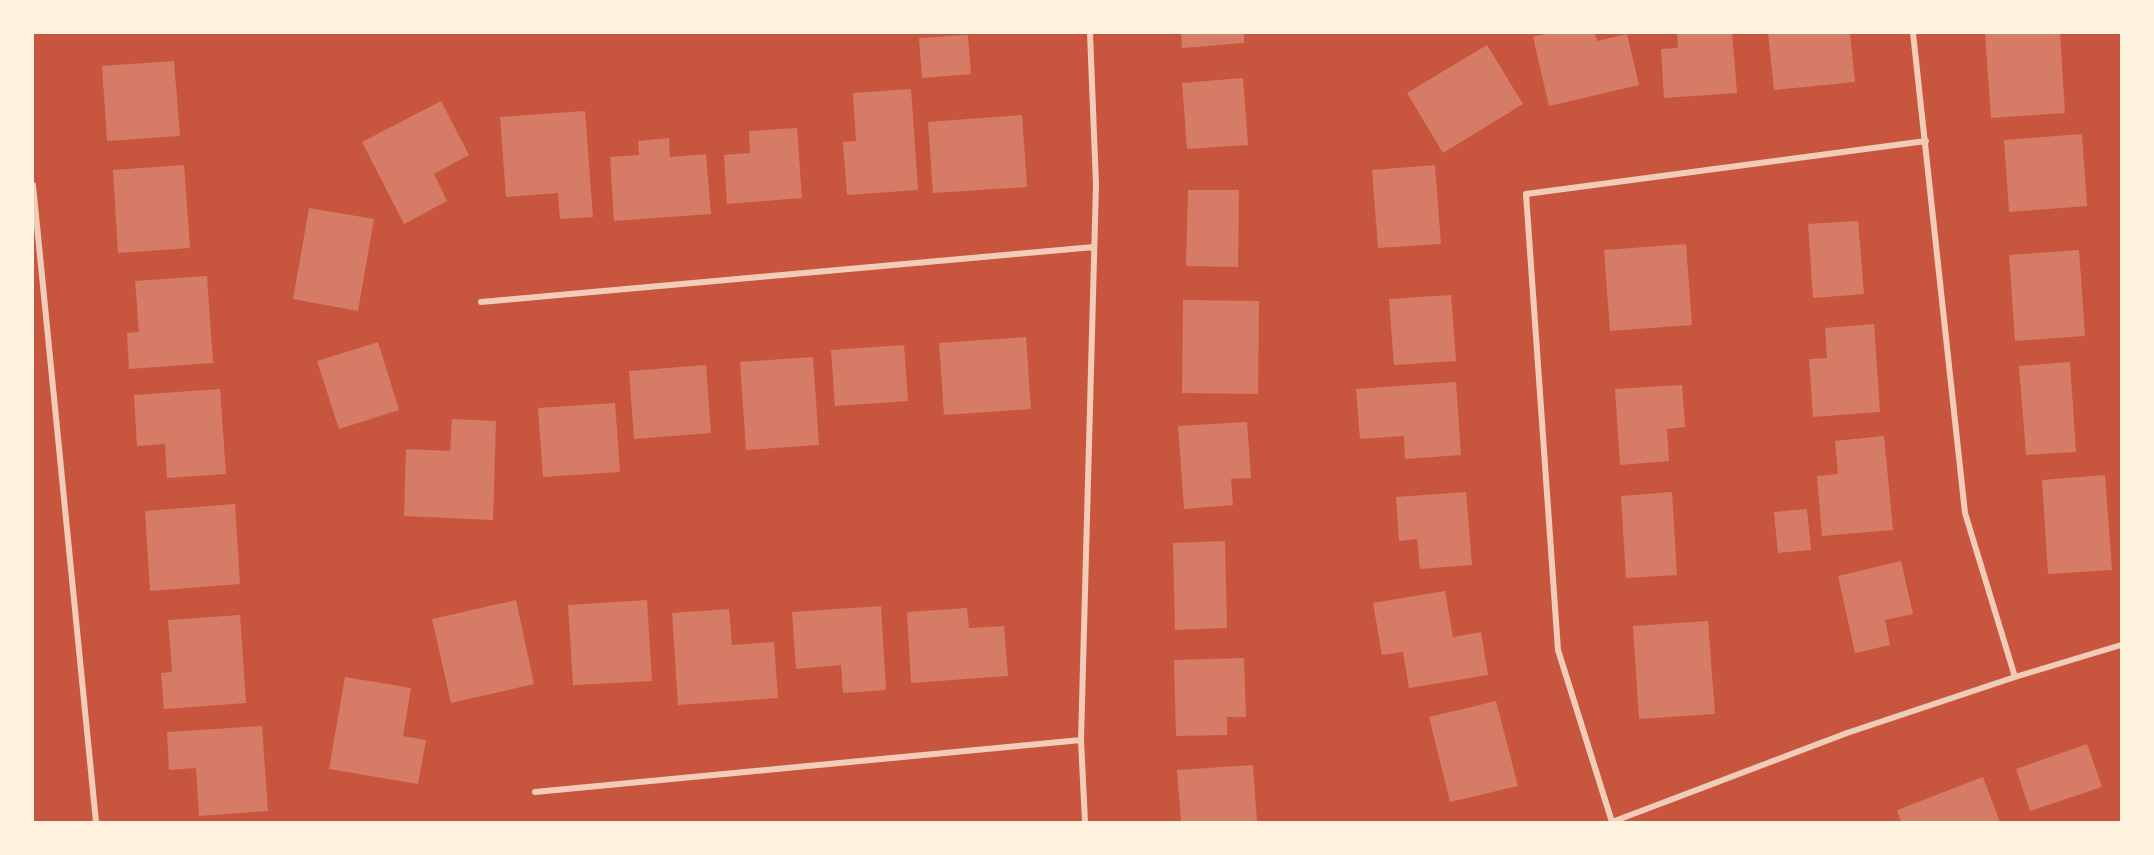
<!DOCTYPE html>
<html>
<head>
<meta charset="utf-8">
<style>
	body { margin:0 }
	#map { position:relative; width:2154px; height:855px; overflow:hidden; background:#c8553d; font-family:Raleway,sans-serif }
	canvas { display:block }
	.frame { position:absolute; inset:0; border:34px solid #fff3e0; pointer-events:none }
</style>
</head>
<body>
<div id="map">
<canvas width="2154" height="855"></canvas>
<div class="frame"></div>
</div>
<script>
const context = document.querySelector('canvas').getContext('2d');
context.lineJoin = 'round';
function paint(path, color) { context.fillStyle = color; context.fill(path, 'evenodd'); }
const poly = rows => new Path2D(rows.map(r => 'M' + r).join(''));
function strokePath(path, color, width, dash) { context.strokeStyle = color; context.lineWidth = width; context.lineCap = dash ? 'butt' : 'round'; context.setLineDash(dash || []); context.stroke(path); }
paint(poly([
	[1181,33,1244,33,1244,43,1182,48],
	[1548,33,1595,33,1597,41,1627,34,1639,85,1549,106,1533,37],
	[1677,33,1732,33,1737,93,1664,98,1661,49,1678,48],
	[1768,33,1850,33,1855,82,1774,90],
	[1985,33,2060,33,2065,113,1991,118],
	[968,35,971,74,922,78,919,38],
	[1487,45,1523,104,1443,153,1407,93],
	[174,61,180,136,107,141,102,66],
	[1243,78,1248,145,1187,149,1182,83],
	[911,89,918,190,847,195,843,142,856,141,853,93],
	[441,101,469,155,434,174,447,201,404,224,362,142],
	[585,111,593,217,560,219,558,193,506,197,500,117],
	[1022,115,1027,187,933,193,928,122],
	[797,128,802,198,727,204,724,155,750,153,749,131],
	[2082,134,2087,206,2009,212,2004,140],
	[669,138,670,157,706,154,711,214,614,221,610,157,639,155,638,141],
	[184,165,190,248,118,253,113,170],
	[1435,165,1441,244,1378,248,1372,170],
	[1188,190,1239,190,1238,267,1186,266],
	[309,208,374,219,358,311,293,299],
	[1858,221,1864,294,1813,298,1808,224],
	[1686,244,1692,325,1610,331,1604,250],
	[2079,250,2085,336,2015,341,2009,255],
	[207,276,213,363,129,369,127,333,139,332,135,281],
	[1451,295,1456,361,1394,365,1389,299],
	[1183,300,1259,301,1258,394,1182,393],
	[1874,324,1880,412,1813,417,1809,359,1827,358,1825,328],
	[1026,337,1031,409,944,415,939,343],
	[378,342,399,410,339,429,317,361],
	[904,345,908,401,835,406,831,350],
	[813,357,819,445,746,450,740,362],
	[2070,362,2076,452,2026,455,2019,366],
	[706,365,711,433,634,439,629,371],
	[1456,382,1461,455,1405,459,1404,436,1360,439,1356,389],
	[1682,385,1685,427,1667,429,1669,461,1620,465,1615,389],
	[220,389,226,474,167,478,165,444,137,446,134,395],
	[615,403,620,472,543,477,538,408],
	[452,419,496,421,493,520,404,516,406,449,450,451],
	[1247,422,1251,478,1231,479,1233,505,1184,509,1178,426],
	[1884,436,1893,530,1822,536,1817,476,1838,474,1835,441],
	[2105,475,2112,570,2048,574,2042,480],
	[1466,492,1472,565,1420,569,1417,539,1399,541,1396,497],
	[1672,492,1677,575,1626,578,1621,496],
	[235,504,240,584,150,591,145,511],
	[1807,509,1811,550,1778,553,1774,512],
	[1225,541,1227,628,1175,630,1173,543],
	[1901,561,1913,614,1885,620,1890,645,1855,653,1838,576],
	[1445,591,1453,637,1481,632,1488,675,1409,688,1403,652,1382,655,1373,603],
	[516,600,534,684,451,703,432,619],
	[647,600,652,681,573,685,568,605],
	[881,606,886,690,843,693,841,665,796,669,792,612],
	[967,608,969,628,1004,626,1008,676,911,683,907,612],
	[729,609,732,645,774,642,778,698,678,705,672,613],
	[240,615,246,703,164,709,161,673,172,672,168,620],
	[1708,621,1715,714,1639,719,1633,626],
	[1244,658,1246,717,1227,717,1227,735,1176,736,1174,660],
	[345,677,411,688,403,736,426,740,418,784,329,769],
	[1496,701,1518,786,1450,802,1429,717],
	[262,726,268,811,199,816,196,768,169,770,167,732],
	[2087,744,2102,787,2030,811,2016,769],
	[1253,765,1257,822,1181,822,1177,770],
	[1983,777,2000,822,1901,822,1897,810]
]), '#d67c66');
strokePath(poly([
	[1913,33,1965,513,2015,677],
	[33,185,96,822],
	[481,302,1094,247],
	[535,792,1081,740],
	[1085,822,1081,740,1096,185,1090,33],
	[1612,822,1558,650,1526,194,1926,141],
	[1612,822,1847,733,2015,677,2121,645]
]), '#f1ccb7', 6);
</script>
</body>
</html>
